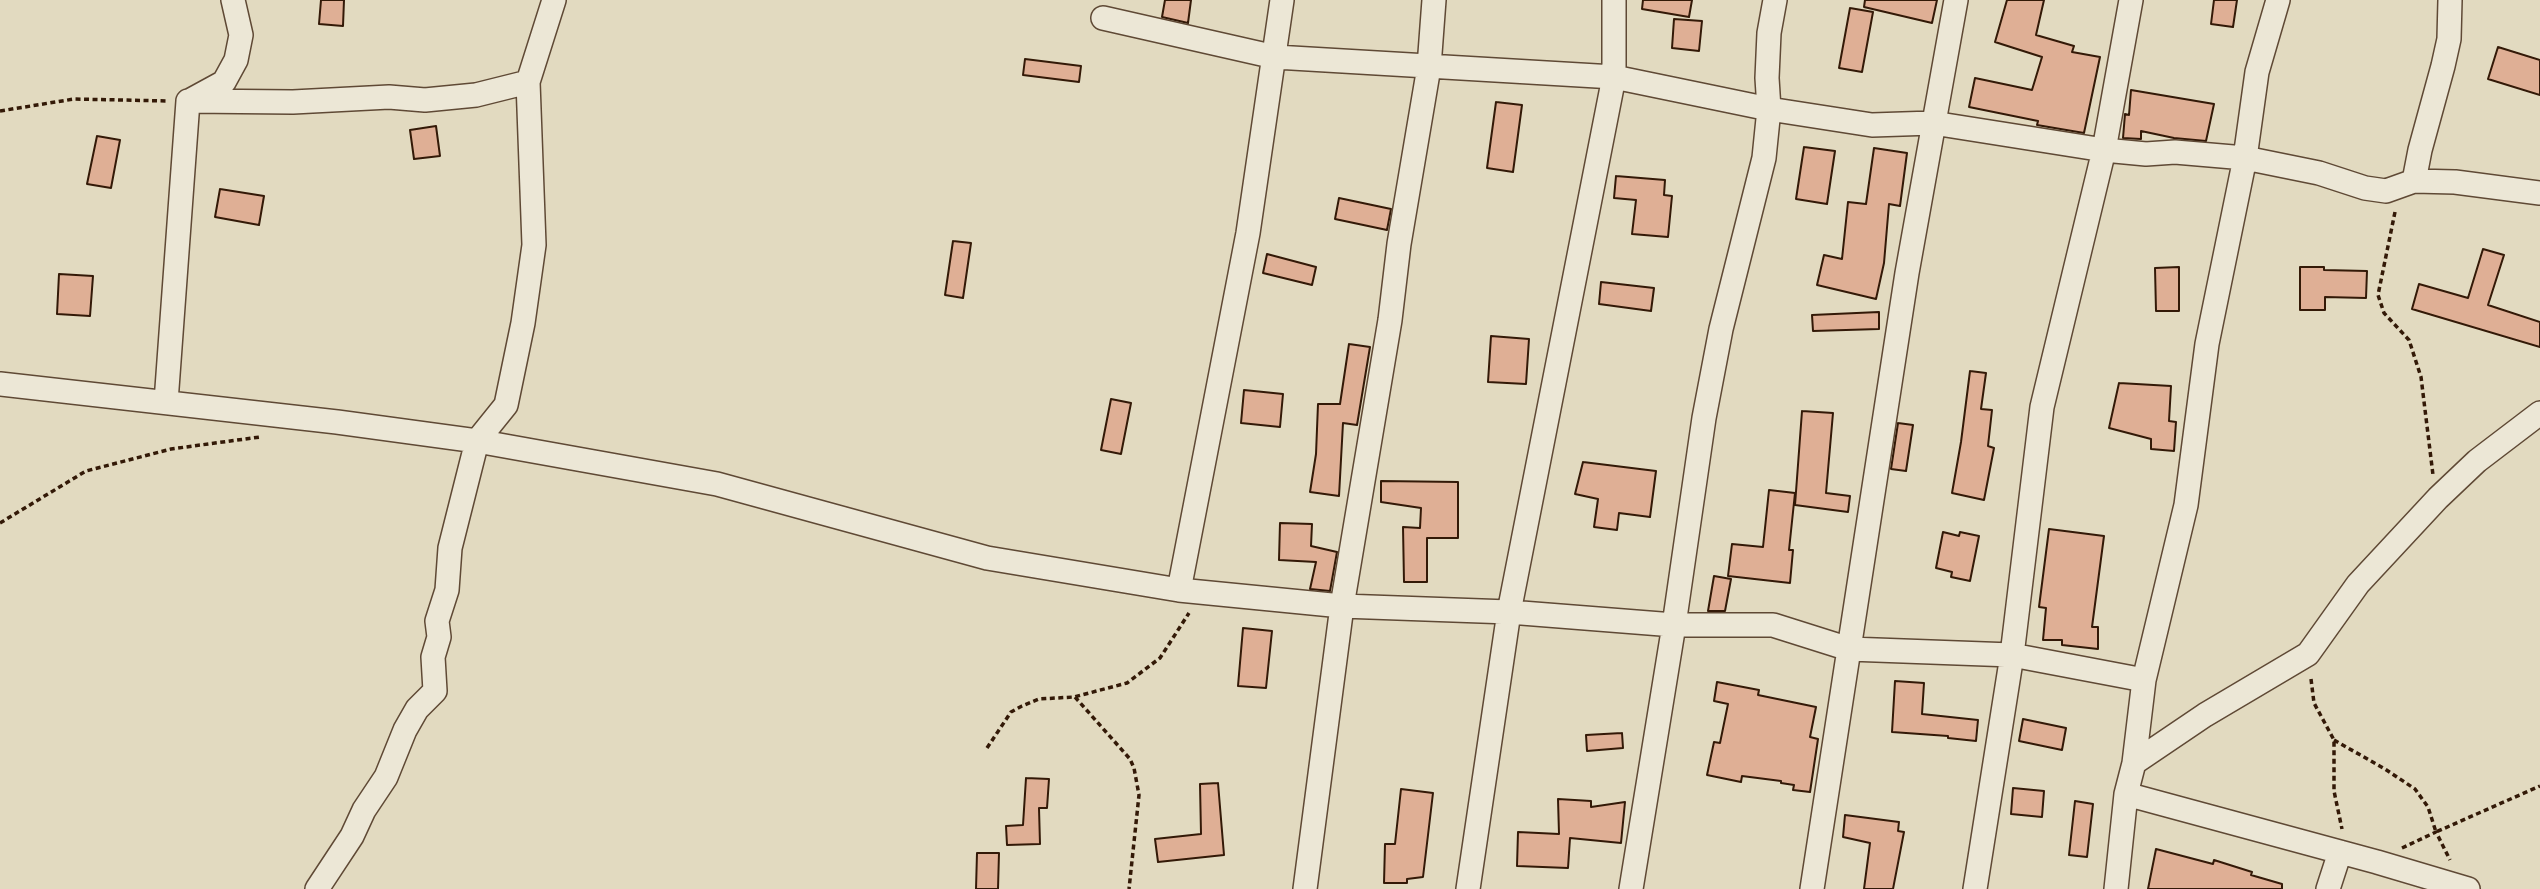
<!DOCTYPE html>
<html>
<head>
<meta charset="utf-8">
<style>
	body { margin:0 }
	canvas { display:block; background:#e2dac0 }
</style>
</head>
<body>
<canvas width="2540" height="889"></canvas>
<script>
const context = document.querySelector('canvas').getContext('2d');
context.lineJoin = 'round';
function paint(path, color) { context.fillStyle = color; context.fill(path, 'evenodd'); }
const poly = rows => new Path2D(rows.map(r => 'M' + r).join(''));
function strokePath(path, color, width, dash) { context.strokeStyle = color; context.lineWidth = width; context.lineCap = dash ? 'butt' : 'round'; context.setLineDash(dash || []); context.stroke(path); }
const building = poly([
	[321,0,344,0,343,26,319,24,321,0],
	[1165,0,1191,0,1188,23,1162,17,1165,0],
	[1643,0,1692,0,1689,17,1642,9,1643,0],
	[1865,0,1937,0,1932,23,1864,7,1865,0],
	[2007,0,2044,0,2036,35,2074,46,2072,52,2100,57,2084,133,2037,125,2038,121,1969,107,1975,78,2032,90,2042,57,1995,42,2007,0],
	[2214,0,2237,0,2233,27,2211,24,2214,0],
	[1850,8,1873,12,1862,72,1839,68,1850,8],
	[1674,19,1702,21,1699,51,1672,48,1674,19],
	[2498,47,2540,60,2540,95,2488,79,2498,47],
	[1025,59,1081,66,1079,82,1023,75,1025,59],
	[2131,90,2214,104,2206,141,2174,138,2141,131,2141,139,2123,138,2125,114,2129,115,2131,90],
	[1496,102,1522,105,1513,172,1487,168,1496,102],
	[436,126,440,156,414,159,410,130,436,126],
	[97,136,120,140,111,188,87,184,97,136],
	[1804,147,1835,151,1827,204,1796,199,1804,147],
	[1874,148,1907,153,1900,206,1889,204,1884,263,1876,299,1817,285,1824,255,1842,259,1848,202,1866,204,1874,148],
	[1616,176,1665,180,1664,195,1672,196,1668,237,1632,234,1636,200,1614,198,1616,176],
	[220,189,264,196,259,225,215,217,220,189],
	[1339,198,1391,209,1387,230,1335,219,1339,198],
	[953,241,971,243,963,298,945,295,953,241],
	[2483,249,2504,255,2488,305,2540,322,2540,347,2412,309,2419,284,2468,298,2483,249],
	[1267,254,1316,267,1312,285,1263,273,1267,254],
	[2179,267,2179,311,2156,311,2155,268,2179,267],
	[2300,267,2324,267,2324,270,2367,271,2366,298,2325,297,2325,310,2300,310,2300,267],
	[59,274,93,276,90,316,57,314,59,274],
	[1601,282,1654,288,1651,311,1599,304,1601,282],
	[1879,312,1879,329,1813,331,1812,315,1879,312],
	[1491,336,1529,339,1526,384,1488,382,1491,336],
	[1349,344,1370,347,1357,425,1343,423,1339,496,1310,492,1316,454,1318,404,1340,404,1349,344],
	[1970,371,1986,373,1981,409,1992,410,1988,446,1994,448,1984,500,1952,493,1961,442,1970,371],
	[2119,383,2171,386,2169,421,2176,422,2174,451,2151,449,2151,439,2109,428,2119,383],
	[1244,390,1283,394,1280,427,1241,423,1244,390],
	[1111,399,1131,403,1121,454,1101,450,1111,399],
	[1802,411,1833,413,1826,493,1850,496,1848,512,1795,505,1802,411],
	[1898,423,1913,425,1906,471,1891,469,1898,423],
	[1583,462,1656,471,1650,517,1619,513,1617,530,1594,527,1598,499,1575,494,1583,462],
	[1381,481,1458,482,1458,538,1427,538,1427,582,1404,582,1403,527,1420,528,1421,508,1381,502,1381,481],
	[1769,490,1795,493,1789,550,1793,550,1790,583,1728,576,1732,544,1763,547,1769,490],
	[1280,523,1312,524,1311,546,1337,552,1330,591,1310,589,1316,562,1279,560,1280,523],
	[2049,529,2104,536,2092,627,2098,627,2098,649,2062,645,2062,640,2043,640,2046,608,2039,607,2049,529],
	[1943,532,1959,536,1960,532,1979,536,1970,581,1951,577,1952,572,1936,568,1943,532],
	[1714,576,1731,579,1725,611,1708,611,1714,576],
	[1243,628,1272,631,1266,688,1238,686,1243,628],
	[1895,681,1924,683,1922,714,1978,720,1976,741,1948,738,1948,736,1892,732,1895,681],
	[1717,682,1759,690,1758,695,1816,707,1810,737,1818,739,1810,792,1793,790,1794,785,1781,783,1781,781,1742,776,1741,782,1707,775,1714,742,1720,743,1728,704,1714,701,1717,682],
	[2023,719,2066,728,2062,750,2019,741,2023,719],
	[1622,733,1623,748,1587,751,1586,735,1622,733],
	[1026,778,1049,779,1047,808,1039,808,1040,844,1007,845,1006,826,1023,825,1026,778],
	[1218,783,1224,855,1158,862,1155,839,1201,834,1200,784,1218,783],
	[2013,788,2044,791,2042,817,2011,814,2013,788],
	[1401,789,1433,793,1423,877,1407,879,1407,883,1384,883,1385,844,1395,844,1401,789],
	[1558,799,1591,801,1591,807,1625,802,1621,843,1570,838,1568,868,1517,866,1518,832,1559,834,1558,799],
	[2075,801,2093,804,2087,857,2069,855,2075,801],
	[1845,815,1899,822,1898,831,1904,832,1893,889,1864,889,1870,843,1843,837,1845,815],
	[2156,849,2213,864,2214,860,2252,872,2251,875,2282,884,2282,889,2148,889,2156,849],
	[977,853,999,853,998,889,976,889,977,853]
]);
paint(building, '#dfaf95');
strokePath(building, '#331907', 2);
const minor = poly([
	[1434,0,1429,67,1399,244,1390,320,1342,606,1509,612,1674,625,1773,625,1849,649,2012,655,2144,680],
	[1103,18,1275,57,1614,77,1769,109,1872,125,1933,123,2104,150,2146,154,2175,152,2245,158,2319,173,2365,188,2386,191,2414,181,2455,182,2540,193],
	[191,100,224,82,236,60,241,35,233,0],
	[188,101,293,102,389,97,425,100,476,95,528,82],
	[2414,181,2420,150,2443,66,2449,39,2450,0],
	[0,384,337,422,477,441,717,484,987,558,1179,590,1342,606,1305,889],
	[166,402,188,101],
	[1179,590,1248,233,1282,0],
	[2134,763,2205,715,2308,654,2358,584,2438,498,2477,461,2540,413],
	[2126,794,2377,862,2468,889],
	[317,889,352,836,364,810,386,777,405,730,417,709,435,691,433,657,439,637,437,621,447,590,450,548,477,441,506,405,523,323,534,245,528,82,554,0],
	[1468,889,1509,612,1614,77,1614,0],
	[1631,889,1674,625,1704,418,1721,329,1764,158,1769,109,1767,78,1769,33,1775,0],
	[1812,889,1907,273,1956,0],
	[1975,889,2012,655,2042,407,2104,150,2131,0],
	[2116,889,2126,794,2134,763,2144,680,2186,505,2207,344,2245,158,2257,72,2278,0],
	[2328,889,2340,852]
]);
strokePath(minor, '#5f4935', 26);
strokePath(poly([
	[0,111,74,99,168,101],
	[2395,212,2378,295,2384,313,2409,340,2421,377,2433,475],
	[0,523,86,471,171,449,260,437],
	[2311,679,2314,703,2334,740,2334,791,2342,829],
	[1075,697,1130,759,1134,768,1139,795,1129,889],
	[2334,740,2385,769,2415,789,2428,807,2436,832,2540,786],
	[987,748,1011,712,1022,706,1039,699,1074,697,1127,683,1160,658,1189,613],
	[2402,848,2436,832,2450,860]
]), '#331907', 3.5, [5, 3.5]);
strokePath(minor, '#ece7d6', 23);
</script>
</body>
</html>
